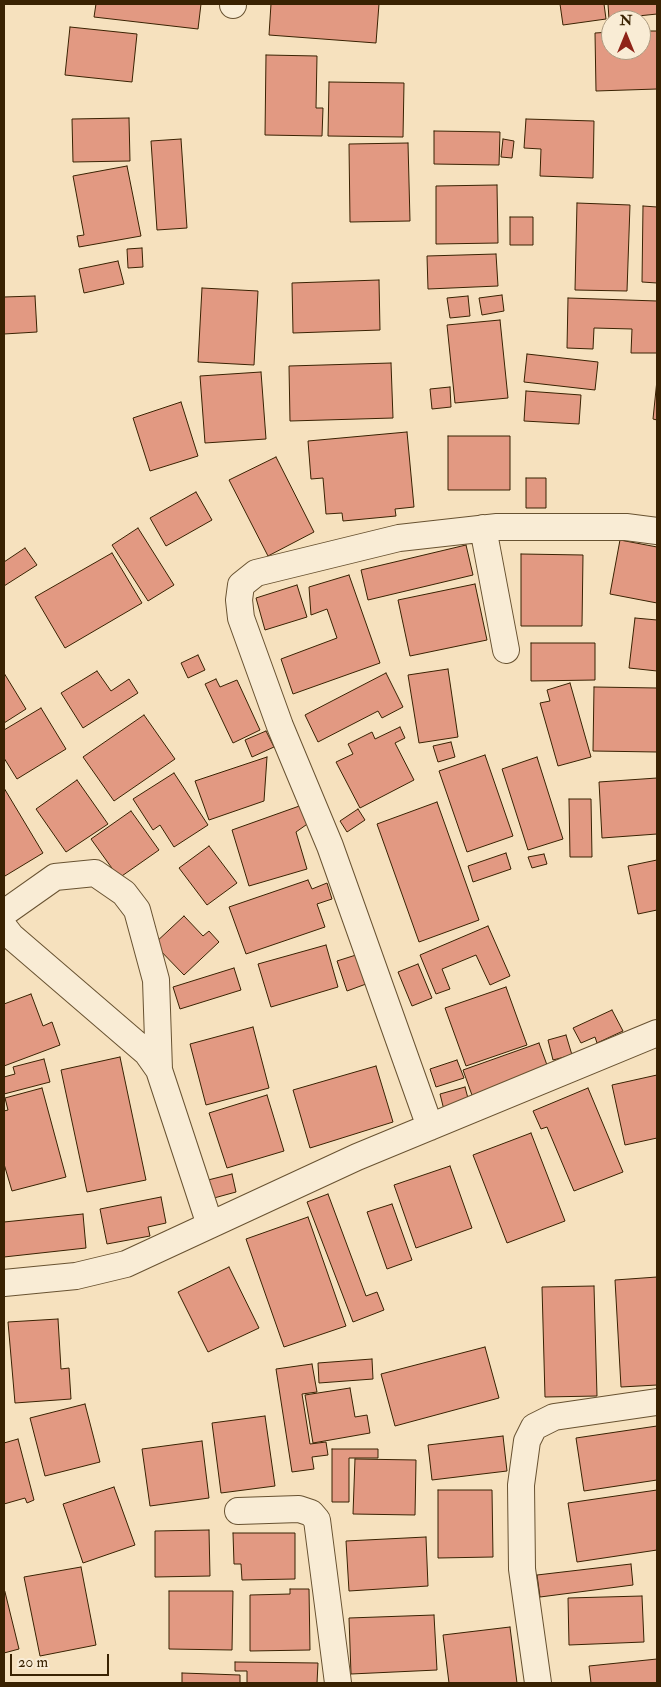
<!DOCTYPE html>
<html>
<head>
<meta charset="utf-8">
<style>
	body { margin:0 }
	#map { position:relative; width:661px; height:1687px; overflow:hidden; background:#f6e1be; font-family:"IM FELL Double Pica",serif }
	canvas { display:block }
	.frame { position:absolute; inset:0; border:5px solid #392202; pointer-events:none }
	.north { position:absolute; left:601px; top:10px; width:50px; height:50px; box-sizing:border-box; background:#f9ecd5; border:1px solid #ac9b81; border-radius:50%; rotate:0deg; font-size:14px; font-weight:700; line-height:20px; text-align:center; color:#392202 }
	.north::after { content:''; display:block; margin:auto; width:18px; height:22px; background:#8f2418; clip-path:polygon(50% 0,100% 100%,50% 72%,0 100%) }
	.scale { position:absolute; left:10px; top:1654px; width:99px; height:22px; box-sizing:border-box; border:2px solid #392202; border-top:0; padding-left:6px; font-size:15px; line-height:18px; white-space:nowrap; color:#392202; -webkit-text-stroke:4px #f9ecd5; paint-order:stroke }
</style>
</head>
<body>
<div id="map">
<canvas width="661" height="1687"></canvas>
<div class="frame"></div>
<div class="north">N</div>
<div class="scale">20 m</div>
</div>
<script>
const context = document.querySelector('canvas').getContext('2d');
context.lineJoin = 'round';
function paint(path, color) { context.fillStyle = color; context.fill(path, 'evenodd'); }
const poly = rows => new Path2D(rows.map(r => 'M' + r).join(''));
function strokePath(path, color, width, dash) { context.strokeStyle = color; context.lineWidth = width; context.lineCap = dash ? 'butt' : 'round'; context.setLineDash(dash || []); context.stroke(path); }
const building = poly([
	[96,4,201,4,198,29,94,17,96,4],
	[271,4,379,4,376,43,269,35,271,4],
	[560,4,604,4,606,19,563,25,560,4],
	[608,4,657,4,657,14,609,19,608,4],
	[70,27,137,34,132,82,65,75,70,27],
	[641,31,657,31,657,89,596,91,595,33,611,32,611,50,641,50,641,31],
	[266,55,317,56,316,108,323,108,322,136,265,135,266,55],
	[329,82,404,83,403,137,328,136,329,82],
	[129,118,130,161,73,162,72,119,129,118],
	[526,119,594,121,593,178,540,176,541,149,524,148,526,119],
	[434,131,500,132,499,165,434,164,434,131],
	[181,139,187,228,157,230,151,141,181,139],
	[503,139,514,141,512,158,501,157,503,139],
	[408,143,410,221,350,222,349,144,408,143],
	[127,166,141,236,79,247,77,236,84,235,73,176,127,166],
	[497,185,498,243,436,244,436,186,497,185],
	[577,203,630,205,627,291,575,290,577,203],
	[643,206,657,207,657,283,642,282,643,206],
	[510,217,533,217,533,245,510,245,510,217],
	[142,248,143,267,128,268,127,249,142,248],
	[496,254,498,286,428,289,427,256,496,254],
	[118,261,124,284,84,293,79,269,118,261],
	[379,280,380,330,293,333,292,283,379,280],
	[202,288,258,291,254,365,198,362,202,288],
	[502,295,504,311,482,315,479,298,502,295],
	[35,296,37,332,4,334,4,297,35,296],
	[468,296,470,316,450,318,447,298,468,296],
	[568,298,657,301,657,353,631,353,632,329,594,328,593,349,567,348,568,298],
	[500,320,508,398,455,403,447,325,500,320],
	[527,354,598,362,595,390,524,382,527,354],
	[391,363,393,418,290,421,289,366,391,363],
	[261,372,266,439,205,443,200,376,261,372],
	[657,380,657,420,653,419,657,380],
	[450,387,451,407,432,409,430,389,450,387],
	[526,391,581,395,579,424,524,421,526,391],
	[181,402,198,456,150,471,133,418,181,402],
	[407,432,414,507,395,509,396,516,343,521,342,513,326,514,323,478,311,479,308,441,407,432],
	[448,436,510,436,510,490,448,490,448,436],
	[276,457,314,532,268,556,229,480,276,457],
	[526,478,546,478,546,508,526,508,526,478],
	[196,492,212,520,166,546,150,518,196,492],
	[138,528,174,585,148,601,112,545,138,528],
	[620,540,657,547,657,603,610,594,620,540],
	[466,545,473,575,368,600,361,570,466,545],
	[25,548,37,565,4,586,4,562,25,548],
	[112,553,142,603,65,648,35,597,112,553],
	[521,554,583,555,582,626,521,626,521,554],
	[349,575,380,663,293,694,281,659,337,638,327,609,311,615,309,587,349,575],
	[475,584,487,640,410,656,398,600,475,584],
	[297,585,307,617,265,630,256,598,297,585],
	[635,618,657,620,657,671,629,668,635,618],
	[531,643,595,643,595,680,531,681,531,643],
	[198,655,205,670,188,678,181,663,198,655],
	[448,669,458,737,419,743,408,675,448,669],
	[97,671,111,691,129,679,138,693,83,728,61,693,97,671],
	[4,673,26,709,4,723,4,673],
	[386,673,403,707,382,718,378,711,318,742,305,715,386,673],
	[216,679,220,687,237,680,260,730,233,743,205,684,216,679],
	[570,683,591,757,558,766,540,703,550,701,547,690,570,683],
	[594,687,657,688,657,752,593,751,594,687],
	[41,708,66,749,17,779,4,758,4,730,41,708],
	[144,715,175,759,114,801,83,757,144,715],
	[400,727,405,738,395,743,414,780,360,808,336,762,353,754,348,744,372,732,375,739,400,727],
	[266,731,274,747,252,757,245,740,266,731],
	[451,742,455,757,438,762,433,746,451,742],
	[485,755,513,836,467,852,439,771,485,755],
	[267,757,264,801,209,820,195,781,267,757],
	[537,757,563,839,528,850,502,769,537,757],
	[174,773,208,825,174,847,160,825,153,830,133,799,174,773],
	[657,778,657,834,602,838,599,782,657,778],
	[77,780,108,824,66,852,36,809,77,780],
	[4,788,43,853,5,876,4,873,4,788],
	[569,799,591,799,592,857,570,857,569,799],
	[437,802,479,920,419,942,377,824,437,802],
	[305,804,313,820,296,832,307,869,249,886,232,830,305,804],
	[358,809,365,820,347,832,340,821,358,809],
	[131,811,159,850,119,878,91,839,131,811],
	[209,846,237,883,207,905,179,868,209,846],
	[506,853,511,869,473,882,468,866,506,853],
	[544,854,547,864,532,868,528,857,544,854],
	[657,860,657,910,638,914,628,866,657,860],
	[308,880,312,889,327,883,332,899,317,904,325,927,246,954,229,907,308,880],
	[184,916,203,936,209,931,219,942,184,975,154,944,184,916],
	[488,926,510,976,490,985,476,955,442,969,450,989,436,994,420,955,488,926],
	[326,945,338,987,271,1007,258,964,326,945],
	[356,955,366,984,347,991,337,961,356,955],
	[418,964,432,998,412,1006,398,972,418,964],
	[234,968,241,990,180,1009,173,987,234,968],
	[506,987,527,1045,466,1066,445,1008,506,987],
	[31,994,43,1026,52,1022,60,1045,4,1066,4,1004,31,994],
	[612,1010,623,1031,597,1043,595,1037,581,1043,573,1028,612,1010],
	[253,1027,269,1088,206,1105,190,1044,253,1027],
	[566,1035,572,1055,553,1060,548,1040,566,1035],
	[539,1043,547,1065,473,1098,463,1070,539,1043],
	[120,1057,146,1180,87,1192,61,1070,120,1057],
	[44,1059,50,1082,4,1094,4,1077,15,1074,13,1067,44,1059],
	[457,1060,464,1078,436,1087,430,1069,457,1060],
	[376,1066,393,1122,310,1148,293,1090,376,1066],
	[657,1075,657,1138,625,1145,612,1085,657,1075],
	[465,1087,469,1102,444,1110,440,1094,465,1087],
	[42,1088,66,1177,12,1191,4,1164,4,1111,8,1110,5,1098,42,1088],
	[588,1088,623,1172,574,1191,547,1127,541,1129,533,1111,588,1088],
	[267,1095,284,1151,227,1168,209,1113,267,1095],
	[531,1133,565,1221,507,1243,473,1155,531,1133],
	[450,1166,472,1228,416,1248,394,1185,450,1166],
	[232,1174,236,1192,214,1198,208,1180,232,1174],
	[328,1194,366,1296,377,1292,384,1310,353,1322,307,1202,328,1194],
	[161,1197,166,1223,148,1227,150,1236,107,1244,100,1209,161,1197],
	[392,1204,412,1260,387,1269,367,1212,392,1204],
	[83,1214,86,1248,4,1257,4,1222,83,1214],
	[308,1217,346,1326,284,1347,246,1239,308,1217],
	[229,1267,259,1328,208,1352,178,1292,229,1267],
	[657,1277,657,1385,621,1387,615,1280,657,1277],
	[594,1286,597,1396,545,1397,542,1287,594,1286],
	[58,1319,61,1369,69,1368,71,1399,15,1403,8,1322,58,1319],
	[485,1347,499,1398,395,1426,381,1374,485,1347],
	[372,1359,373,1379,319,1383,318,1363,372,1359],
	[312,1364,317,1392,302,1394,310,1444,326,1442,328,1455,312,1457,314,1469,292,1472,276,1369,312,1364],
	[350,1388,355,1417,367,1415,370,1433,313,1443,305,1395,350,1388],
	[85,1404,100,1462,45,1476,30,1418,85,1404],
	[265,1416,275,1486,221,1493,212,1423,265,1416],
	[657,1426,657,1480,584,1491,576,1438,657,1426],
	[503,1436,507,1471,432,1480,428,1445,503,1436],
	[18,1439,34,1500,27,1503,25,1498,4,1504,4,1443,18,1439],
	[202,1441,209,1498,150,1506,142,1449,202,1441],
	[332,1449,378,1449,378,1458,349,1458,349,1502,332,1502,332,1449],
	[355,1459,416,1460,415,1515,353,1514,355,1459],
	[114,1487,135,1545,83,1563,63,1504,114,1487],
	[438,1490,492,1490,493,1557,438,1558,438,1490],
	[657,1490,657,1550,577,1562,568,1503,657,1490],
	[209,1530,210,1576,155,1577,155,1531,209,1530],
	[233,1533,295,1533,295,1579,242,1580,241,1564,234,1564,233,1533],
	[426,1537,428,1586,349,1591,346,1541,426,1537],
	[631,1564,633,1585,540,1597,537,1575,631,1564],
	[81,1567,96,1645,40,1656,24,1577,81,1567],
	[290,1589,309,1589,310,1650,250,1651,250,1595,290,1594,290,1589],
	[169,1591,233,1591,232,1650,169,1649,169,1591],
	[5,1592,19,1649,4,1653,4,1593,5,1592],
	[642,1596,644,1642,569,1645,568,1598,642,1596],
	[434,1615,437,1670,351,1674,349,1618,434,1615],
	[510,1627,517,1683,449,1683,443,1635,510,1627],
	[657,1659,657,1683,591,1683,589,1666,657,1659],
	[235,1662,318,1663,317,1683,247,1683,247,1671,235,1671,235,1662],
	[182,1673,240,1675,240,1683,182,1683,182,1673]
]);
paint(building, '#e29982');
strokePath(building, '#392202', 1);
const street = poly([
	[233,5,233,4],
	[483,528,506,650],
	[4,913,55,877,95,873,124,893,137,910,156,980,159,1070],
	[4,927,11,936,147,1053,159,1070,210,1225],
	[430,1127,330,846,280,726,241,618,239,600,241,585,256,573,399,538,497,527,626,527,657,531],
	[4,1283,76,1276,126,1264,357,1157,657,1033],
	[238,1511,299,1509,311,1513,317,1520,338,1683],
	[538,1683,522,1569,521,1485,527,1441,534,1427,554,1417,657,1402]
]);
strokePath(street, '#685231', 28);
strokePath(street, '#f9ecd5', 26);
</script>
</body>
</html>
